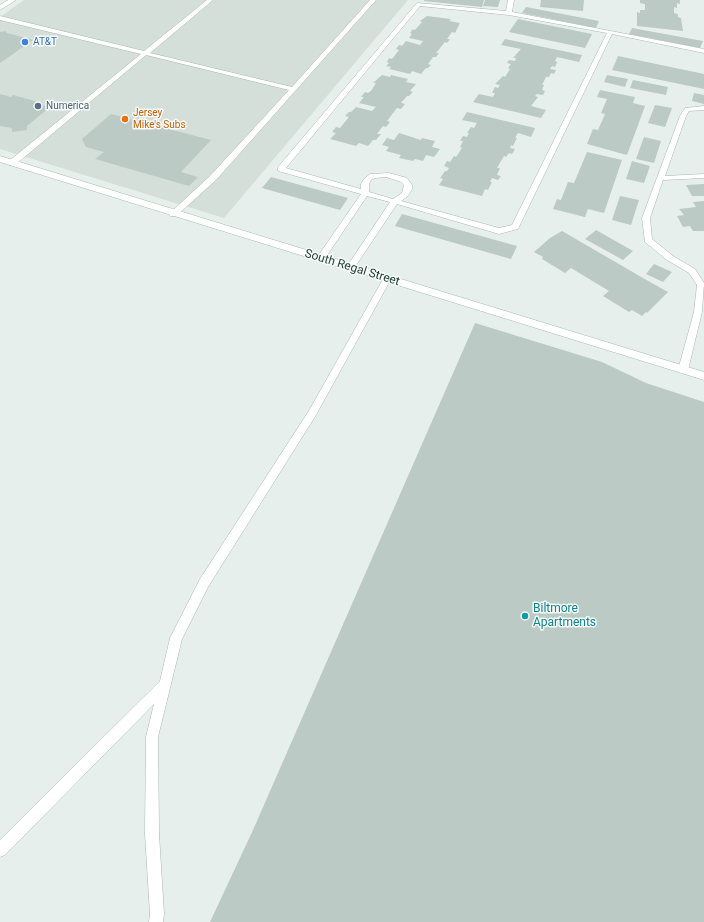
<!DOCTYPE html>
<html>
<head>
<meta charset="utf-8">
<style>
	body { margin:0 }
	canvas { display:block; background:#e6efeb }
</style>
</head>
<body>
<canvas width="704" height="922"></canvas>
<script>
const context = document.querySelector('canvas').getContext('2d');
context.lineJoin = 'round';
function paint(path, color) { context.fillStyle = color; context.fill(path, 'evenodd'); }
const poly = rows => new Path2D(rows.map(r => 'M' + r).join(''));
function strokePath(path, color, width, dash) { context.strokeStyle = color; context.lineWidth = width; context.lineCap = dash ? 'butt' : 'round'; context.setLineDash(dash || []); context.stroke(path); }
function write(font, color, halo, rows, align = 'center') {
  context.font = font + ' Roboto,sans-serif'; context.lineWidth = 3; context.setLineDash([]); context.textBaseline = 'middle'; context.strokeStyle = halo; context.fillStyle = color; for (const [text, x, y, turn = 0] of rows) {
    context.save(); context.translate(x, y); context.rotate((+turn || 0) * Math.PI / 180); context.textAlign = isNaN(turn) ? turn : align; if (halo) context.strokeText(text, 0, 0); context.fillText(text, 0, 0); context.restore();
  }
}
paint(poly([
	[24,0,408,0,224,218,0,149,0,17]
]), '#d4dfda');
paint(poly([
	[424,0,484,0,482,7,424,1],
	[485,0,500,0,498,7,483,6],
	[541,0,584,0,583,11,540,7],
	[640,0,680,0,680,4,677,3,677,8,674,7,674,13,678,14,678,17,681,18,683,31,637,26,637,12,640,13,640,10,645,10,645,4,640,3],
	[526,7,599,21,596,28,522,13],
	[427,16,451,19,449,21,460,23,455,33,452,32,447,39,450,39,447,43,445,42,436,53,439,53,436,57,433,57,428,64,431,65,428,68,426,68,421,74,412,71,410,74,389,69,391,67,386,66,389,63,387,62,389,58,392,59,399,50,396,49,399,45,402,46,406,41,420,45,423,41,409,38,412,34,410,33,413,29,415,30,422,22,420,21],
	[518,19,592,34,585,48,509,32],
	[632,28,703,41,700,48,629,34],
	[6,31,7,33,33,40,0,63,0,32],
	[505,39,582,55,579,62,557,57,555,61,557,62,555,67,552,66,550,69,556,70,554,74,551,73,549,77,546,77,542,85,544,85,542,90,545,91,543,95,537,94,535,96,538,97,531,106,546,110,541,118,473,102,479,94,493,97,495,93,492,93,495,87,498,88,500,85,495,84,503,76,505,77,510,69,508,68,511,64,507,63,509,60,515,61,516,58,513,58,521,49,501,45],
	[618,56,704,74,704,89,612,70],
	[382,75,390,77,391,75,408,79,406,82,416,84,410,91,413,92,409,96,407,96,401,103,405,104,401,109,397,108,387,121,390,122,386,127,383,126,377,134,381,134,376,140,373,140,368,146,359,143,356,146,330,139,336,133,332,132,336,127,340,128,349,117,345,116,349,112,351,112,356,107,372,111,376,107,359,103,364,97,361,97,365,92,368,93,371,91,376,83,373,83],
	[607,75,628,79,625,87,604,82],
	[633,80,668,87,666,95,630,88],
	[600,90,635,97,633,103,645,106,627,155,587,144,593,129,598,130,605,114,601,113,607,99,597,97],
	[694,93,704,95,704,104,692,101],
	[0,94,11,97,13,95,42,103,40,104,50,107,27,126,27,130,12,132,12,128,0,126],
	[655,105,672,108,665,127,648,123],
	[467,112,535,128,531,137,518,133,515,138,517,138,513,146,511,145,510,148,515,149,512,154,509,153,506,157,504,156,497,168,500,168,497,175,501,176,498,180,492,178,490,182,492,182,488,190,485,189,482,196,439,185,443,179,440,178,445,171,447,171,449,168,444,166,447,161,450,162,454,156,456,157,462,148,460,147,463,141,460,141,463,136,467,137,469,133,467,133,471,127,474,128,477,123,462,120],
	[111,114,211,140,181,172,198,177,189,186,95,159,104,152,86,147,82,139],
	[399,133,421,140,422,138,435,141,432,147,440,149,434,157,426,155,423,161,415,159,413,161,399,158,401,155,386,151,389,147,382,145,387,138,394,140],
	[644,137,661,141,654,163,636,159],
	[587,152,622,160,604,213,588,209,585,217,553,209,557,199,561,200,568,182,574,183],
	[632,161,650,166,644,183,626,179],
	[271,177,348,198,340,210,262,188],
	[704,184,704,196,692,196,686,185],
	[620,196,639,200,631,225,612,220],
	[704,201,704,231,693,231,690,226,683,227,677,216,684,215,679,209,696,207,693,202],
	[402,214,517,246,511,259,395,226],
	[596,230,633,251,623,260,585,239],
	[562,231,643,278,668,292,647,313,646,312,642,316,632,310,629,312,603,296,609,291,571,268,565,273,542,259,543,257,534,252,550,238],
	[654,264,672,272,663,282,646,274],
	[475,323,602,362,646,383,704,402,704,922,210,922,253,830]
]), '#bbcac4');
const lane = poly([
	[207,0,213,0,150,53,292,87,370,0,376,0,216,180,176,216,170,216,169,214,210,176,289,90,146,55,15,165,9,165,9,161,141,54,0,20,0,16,144,51,207,0],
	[508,0,514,0,512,12,704,49,704,53,612,34,518,229,499,234,397,204,353,270,350,271,346,268,390,202,367,196,324,260,318,260,318,256,361,194,278,171,278,167,417,3,506,11,508,0],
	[420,6,509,15,607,33,512,225,499,228,401,201,408,196,412,189,412,185,407,178,389,173,370,174,364,179,361,184,361,189,286,168,420,6],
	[386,177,401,182,404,185,402,193,393,199,369,192,369,184,371,180,375,178,386,177],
	[704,106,704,110,689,111,686,116,665,176,704,174,704,178,663,180,650,218,652,239,673,256,695,269,704,283,702,312,688,370,683,373,678,370,694,312,697,285,689,273,667,260,645,242,642,218,680,116,685,108,704,106],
	[387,276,391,279,316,415,208,587,182,639,158,737,159,834,164,914,163,922,149,922,150,914,145,834,146,737,154,704,5,855,0,857,0,840,160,681,170,638,200,579,310,409,383,279,387,276]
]);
const secondary = poly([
	[8,0,16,0,0,10,0,5,8,0],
	[0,156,704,372,704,380,0,162,0,156]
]);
strokePath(lane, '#a8b8b2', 1);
strokePath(secondary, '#a4bbb3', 1);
paint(lane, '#fff');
paint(secondary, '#fff');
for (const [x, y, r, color] of [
	[25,42,4,"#3f7fe0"],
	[38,106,4,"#5c6f8a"],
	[125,119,4,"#e8710a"],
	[525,616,4,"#0f9aa8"]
]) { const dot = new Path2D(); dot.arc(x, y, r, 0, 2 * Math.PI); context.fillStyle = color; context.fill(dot); strokePath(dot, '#f7fbf9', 1.5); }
write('10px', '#366cbe', '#f7fbf9', [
	["AT&T",33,42]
], 'left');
write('10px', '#4e5e75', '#f7fbf9', [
	["Numerica",46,106]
], 'left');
write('10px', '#c56008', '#f7fbf9', [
	["Jersey",133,113],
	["Mike's Subs",133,125]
], 'left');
write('12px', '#24423a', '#f7fbf9', [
	["South Regal Street",352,268,17]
]);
write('12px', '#0d838f', '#f7fbf9', [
	["Biltmore",533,609],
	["Apartments",533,623]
], 'left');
</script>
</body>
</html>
